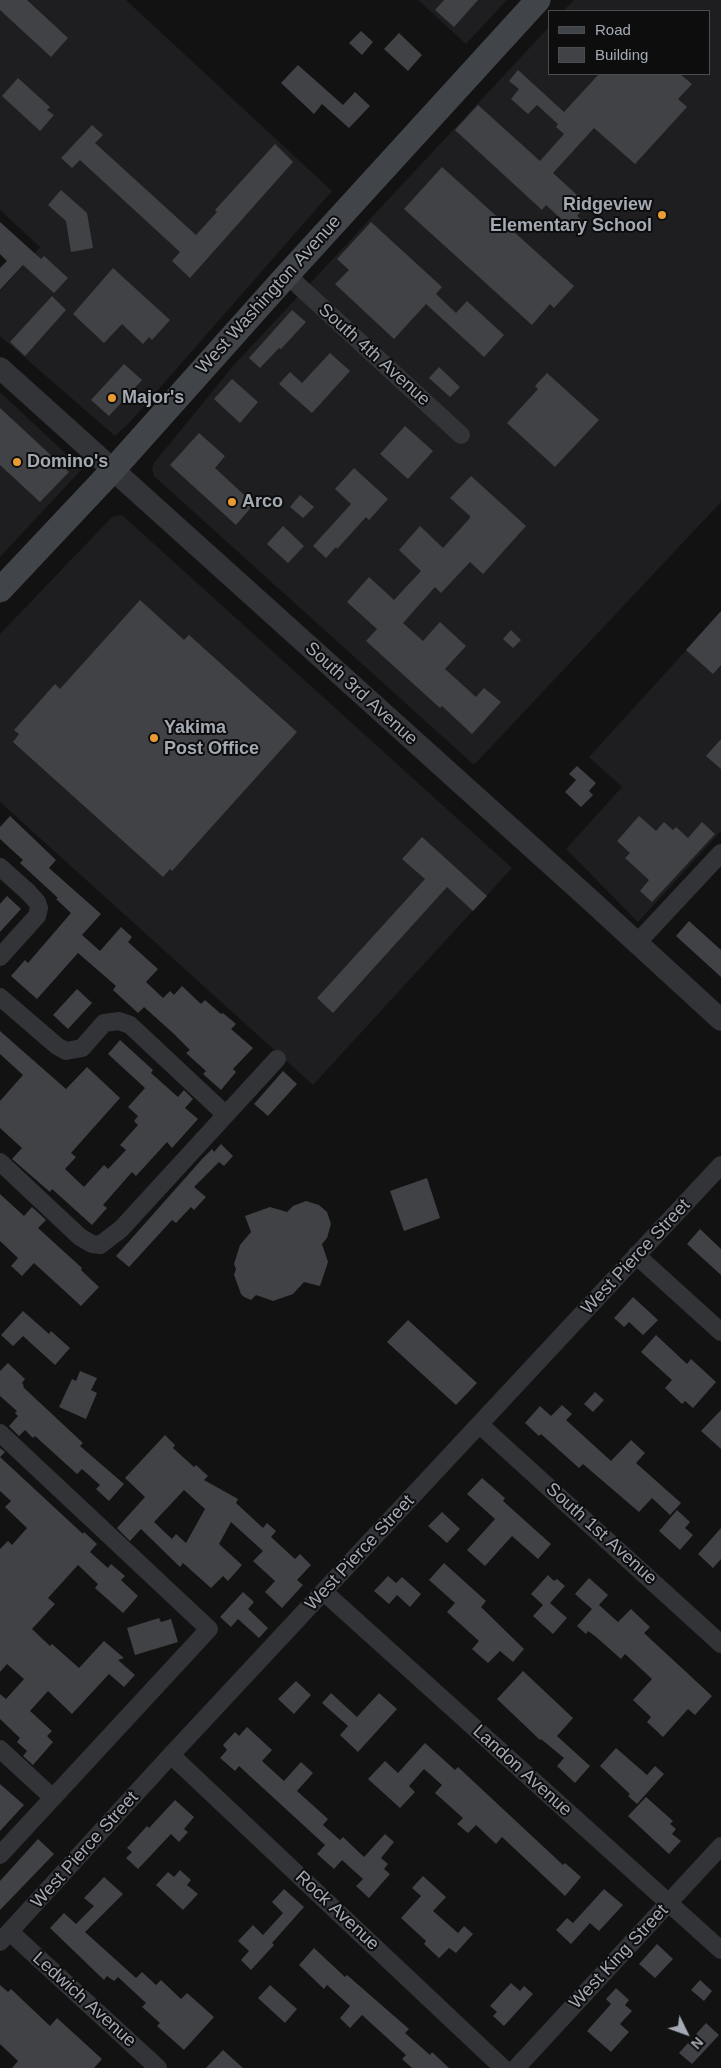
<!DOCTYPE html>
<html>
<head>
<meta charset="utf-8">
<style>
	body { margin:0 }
	#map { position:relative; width:721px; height:2068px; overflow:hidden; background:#121213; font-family:Arial,sans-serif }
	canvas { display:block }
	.legend { position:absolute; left:548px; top:10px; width:162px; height:65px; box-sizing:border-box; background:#0d0d0e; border:1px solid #494c50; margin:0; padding:6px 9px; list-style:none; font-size:15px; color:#a4aab4 }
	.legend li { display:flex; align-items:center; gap:10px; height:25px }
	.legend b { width:25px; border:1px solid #494c50 }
	.north { position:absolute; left:661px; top:2008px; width:50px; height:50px; -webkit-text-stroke:4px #0d0d0e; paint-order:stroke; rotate:132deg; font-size:14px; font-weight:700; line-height:20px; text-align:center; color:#a4aab4 }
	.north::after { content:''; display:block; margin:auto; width:18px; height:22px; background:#a4aab4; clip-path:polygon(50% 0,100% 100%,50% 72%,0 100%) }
</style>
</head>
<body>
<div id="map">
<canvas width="721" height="2068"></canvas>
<ul class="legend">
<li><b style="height:6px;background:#414448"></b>Road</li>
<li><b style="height:14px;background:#414246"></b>Building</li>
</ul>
<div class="north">N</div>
</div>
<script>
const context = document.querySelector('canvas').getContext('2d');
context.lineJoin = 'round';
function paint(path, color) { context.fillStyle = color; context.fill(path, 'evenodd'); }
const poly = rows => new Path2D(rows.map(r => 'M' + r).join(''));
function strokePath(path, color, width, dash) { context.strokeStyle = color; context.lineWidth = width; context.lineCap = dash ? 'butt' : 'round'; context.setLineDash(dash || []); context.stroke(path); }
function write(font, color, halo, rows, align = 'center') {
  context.font = font + ' Arial,sans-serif'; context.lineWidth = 4; context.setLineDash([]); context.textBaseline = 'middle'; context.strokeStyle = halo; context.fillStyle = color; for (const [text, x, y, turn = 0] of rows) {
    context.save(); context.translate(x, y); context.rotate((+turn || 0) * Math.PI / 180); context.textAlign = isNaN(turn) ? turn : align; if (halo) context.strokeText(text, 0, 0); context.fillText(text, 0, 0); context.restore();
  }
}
paint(poly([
	[0,0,126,0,332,191,130,422,115,436,0,336,0,291,40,247,0,210],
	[418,0,507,0,466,44],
	[574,0,721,0,721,502,474,765,154,476,152,469,154,463,233,366,550,26,550,74,710,74,710,11,563,11],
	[0,392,82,469,0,557],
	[122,515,512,868,313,1085,0,802,0,634,112,517],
	[721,612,721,831,638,922,566,849,622,787,589,757]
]), '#1e1e20');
paint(poly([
	[0,0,27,0,68,38,51,57,0,10],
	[444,0,478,0,454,27,435,10],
	[361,31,373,42,362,55,349,43],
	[399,33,422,55,408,71,384,49],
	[298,65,343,105,355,92,370,106,349,128,322,104,314,114,281,83],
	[518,70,564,112,599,74,680,74,692,84,678,99,687,107,635,164,594,128,553,173,587,204,577,216,582,220,573,230,546,205,542,210,455,130,478,105,540,161,564,134,556,127,558,124,537,105,528,114,511,99,519,89,509,81],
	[18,78,50,107,47,110,54,115,40,131,2,96],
	[92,125,103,135,95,143,196,235,217,212,215,210,275,144,293,162,190,278,172,261,180,252,80,160,72,168,61,158],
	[442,167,574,286,554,308,550,304,532,325,404,209],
	[61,190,87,213,93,248,71,252,66,221,48,205],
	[0,222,41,259,44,256,68,278,54,293,23,265,0,290,0,268,7,261,0,254],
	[371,222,442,287,436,294,456,313,467,301,504,335,484,357,426,304,394,339,335,284,349,270,337,259],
	[113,268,170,320,152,340,149,337,143,344,122,324,104,343,73,314],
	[52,296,66,310,25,356,10,342],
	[292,310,306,322,281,349,279,348,260,368,249,358],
	[330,353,350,371,312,413,279,384,290,372,302,383],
	[124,364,142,380,109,416,91,400],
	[439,367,460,387,450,397,429,378],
	[547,373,599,420,555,467,507,423,538,389,535,386],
	[232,379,258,402,240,423,214,399],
	[0,408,69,472,40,502,0,465],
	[405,426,433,451,408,479,380,454],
	[199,433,225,456,215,468,254,504,236,525,170,465],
	[354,468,388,499,369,520,366,517,337,549,336,547,326,558,313,546,351,504,335,489],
	[471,476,526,526,483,574,470,562,441,593,435,587,403,623,423,641,440,622,466,646,445,669,476,697,484,688,501,702,472,734,442,706,440,708,366,641,377,629,347,602,369,577,394,600,421,571,399,550,420,526,443,548,470,518,470,516,450,498],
	[300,495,314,507,303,518,290,507],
	[283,526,304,546,288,563,267,544],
	[140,600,184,640,189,635,297,732,172,871,170,869,163,877,13,742,19,734,14,730,55,684,60,689],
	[721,611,721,665,713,674,686,650],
	[511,630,521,640,513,648,503,639],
	[721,739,721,769,706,756],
	[577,766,596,783,589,791,593,795,581,807,565,792,576,780,569,774],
	[10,816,56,860,49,868,101,914,82,935,100,951,121,927,132,937,128,942,158,969,146,982,163,998,170,991,174,995,182,986,201,1004,205,1000,221,1014,223,1013,236,1024,231,1029,253,1048,233,1069,236,1072,221,1090,203,1074,206,1071,186,1053,190,1050,174,1034,144,1007,138,1013,113,990,116,986,78,953,37,999,11,976,25,960,28,963,71,913,56,899,58,898,20,863,23,860,0,839,0,827],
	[639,816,656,831,664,822,673,830,676,827,688,838,702,822,715,834,652,902,640,891,649,880,625,858,630,853,617,841],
	[422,837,487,896,473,911,447,887,333,1013,317,998,425,879,402,859],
	[7,896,21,909,0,932,0,904],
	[689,921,721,950,721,977,676,936],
	[77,989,92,1003,68,1029,53,1015],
	[0,1031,66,1089,87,1067,120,1098,71,1153,76,1157,65,1169,84,1187,104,1165,108,1169,126,1150,120,1145,138,1125,134,1121,138,1116,128,1107,145,1088,108,1054,120,1040,153,1070,151,1073,178,1097,184,1090,193,1099,185,1108,198,1119,172,1148,167,1142,136,1176,132,1172,103,1205,107,1208,92,1225,52,1189,50,1192,12,1159,22,1148,0,1128,0,1101,23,1075,0,1054],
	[283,1071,297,1084,268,1116,254,1104],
	[221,1144,233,1156,224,1166,219,1162,194,1187,206,1197,194,1210,191,1207,176,1223,172,1220,129,1267,116,1256,203,1158,212,1149,214,1152],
	[427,1178,440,1218,404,1231,390,1191],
	[0,1194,24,1216,32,1207,46,1220,38,1228,82,1268,81,1270,99,1287,81,1306,34,1263,22,1276,11,1266,18,1258,0,1241],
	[306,1201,319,1205,327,1212,331,1224,327,1238,322,1244,328,1262,320,1286,304,1282,293,1294,273,1301,256,1295,251,1300,244,1297,241,1294,234,1275,236,1269,234,1264,240,1245,251,1232,245,1216,270,1207,287,1212,293,1206],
	[700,1229,721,1249,721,1275,687,1244],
	[633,1297,658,1320,643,1335,629,1322,624,1327,614,1318],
	[23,1311,49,1334,51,1331,70,1348,55,1365,23,1336,13,1346,1,1335],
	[408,1320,477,1383,456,1405,387,1342],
	[656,1335,687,1364,691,1359,716,1382,693,1408,685,1401,682,1404,665,1388,672,1380,641,1352],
	[8,1363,25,1379,22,1383,24,1386,23,1387,83,1443,80,1446,124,1484,109,1501,96,1489,100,1485,82,1469,77,1474,35,1436,33,1438,25,1430,19,1436,9,1426,18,1416,15,1413,17,1411,0,1396,0,1371],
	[80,1371,97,1378,91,1390,97,1393,86,1419,59,1407,72,1379,76,1381],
	[595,1392,604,1400,593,1412,584,1404],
	[562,1405,572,1414,566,1420,611,1461,631,1440,645,1453,636,1463,681,1503,670,1515,652,1498,639,1512,583,1464,579,1468,541,1434,539,1436,525,1423,540,1406,551,1416],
	[721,1410,721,1449,701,1431],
	[165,1435,175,1445,173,1448,194,1467,196,1465,208,1476,204,1480,238,1499,236,1503,263,1528,267,1523,276,1531,271,1537,295,1559,300,1554,311,1565,297,1580,303,1585,282,1608,265,1592,275,1581,253,1561,263,1551,231,1522,219,1544,242,1565,228,1581,223,1576,211,1588,183,1563,180,1567,141,1529,130,1541,117,1528,145,1497,125,1478],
	[184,1490,205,1509,186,1543,176,1534,172,1539,154,1522],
	[0,1448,5,1452,0,1457,83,1534,84,1532,97,1544,90,1552,108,1568,111,1564,125,1576,121,1580,138,1596,123,1613,95,1588,98,1584,78,1565,48,1598,55,1604,32,1629,50,1646,52,1644,79,1668,104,1641,124,1658,118,1660,135,1675,124,1687,109,1674,72,1714,48,1691,30,1711,52,1731,47,1736,53,1742,33,1765,23,1756,27,1751,17,1742,20,1738,0,1719,0,1694,6,1699,24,1679,7,1664,0,1672,0,1549,8,1541,12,1545,27,1528,5,1507,11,1501,0,1491],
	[482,1478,505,1498,503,1501,551,1544,538,1559,512,1536,485,1566,467,1550,495,1519,467,1494],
	[677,1510,690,1522,685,1528,693,1535,680,1550,659,1531],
	[442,1512,460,1529,447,1543,428,1526],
	[721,1528,721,1559,713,1568,698,1554],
	[444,1563,486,1601,481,1607,524,1649,513,1662,500,1651,488,1663,472,1649,479,1641,447,1612,455,1603,429,1580],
	[548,1575,554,1581,557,1579,565,1586,550,1603,567,1618,553,1634,533,1616,543,1605,531,1594],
	[388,1576,396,1583,402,1577,421,1594,410,1607,397,1595,389,1604,374,1591],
	[589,1578,608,1595,599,1605,618,1622,631,1609,650,1627,644,1633,712,1696,695,1715,688,1709,663,1737,647,1722,651,1717,633,1700,652,1679,625,1654,621,1659,595,1636,588,1631,586,1634,577,1626,592,1609,575,1594],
	[243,1592,254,1602,248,1609,268,1628,259,1638,238,1619,231,1627,220,1617],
	[159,1618,161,1622,171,1619,178,1642,135,1655,127,1628],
	[523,1671,573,1718,557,1736,590,1766,575,1783,557,1766,564,1758,541,1739,540,1740,497,1699],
	[296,1681,311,1695,294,1714,278,1699],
	[331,1693,357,1717,379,1693,397,1709,358,1752,340,1735,348,1726,322,1703],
	[247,1727,272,1750,262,1761,284,1781,301,1762,313,1773,297,1791,328,1819,323,1825,340,1840,343,1837,364,1857,385,1834,394,1842,381,1858,388,1864,384,1869,390,1874,369,1898,356,1886,363,1879,342,1860,334,1869,317,1854,325,1845,239,1766,235,1771,220,1758,227,1750,223,1745,235,1732,239,1736],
	[425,1743,455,1770,458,1767,563,1865,565,1863,581,1877,565,1896,502,1837,496,1844,476,1825,468,1833,457,1824,463,1818,435,1793,442,1785,424,1769,409,1786,415,1792,400,1808,368,1779,385,1761,398,1773],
	[616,1748,647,1775,655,1766,664,1774,637,1804,628,1796,630,1794,600,1766],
	[0,1784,24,1805,0,1831],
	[646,1797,673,1821,670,1824,676,1829,672,1834,681,1841,669,1854,628,1816],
	[175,1800,194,1817,184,1829,188,1832,179,1842,171,1834,138,1869,126,1858,132,1852,127,1848,147,1826,149,1828],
	[38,1839,54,1854,0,1910,0,1881],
	[180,1870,191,1880,187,1885,198,1894,183,1910,156,1885,168,1872,174,1877],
	[423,1876,446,1897,433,1911,458,1933,464,1926,473,1934,456,1953,449,1948,439,1958,424,1944,426,1941,401,1918,421,1896,412,1888],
	[104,1877,123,1894,85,1932,136,1978,142,1972,156,1985,161,1980,181,1999,187,1993,214,2017,184,2050,157,2026,160,2023,142,2007,146,2003,118,1977,114,1981,107,1976,104,1980,50,1928,64,1913,76,1924,94,1906,84,1898],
	[284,1889,304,1907,272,1943,274,1945,251,1970,241,1960,249,1951,238,1941,253,1925,263,1935,283,1913,272,1902],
	[604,1889,623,1905,599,1931,590,1923,571,1944,556,1930,567,1918,573,1923],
	[657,1944,673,1959,655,1978,639,1964],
	[314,1948,345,1977,347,1975,409,2029,405,2033,430,2055,432,2052,449,2068,412,2068,402,2059,406,2055,362,2015,350,2028,340,2018,350,2006,327,1985,324,1989,299,1965],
	[700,1980,712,1991,704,2001,691,1990],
	[511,1983,520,1991,524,1986,533,1994,504,2026,493,2016,497,2012,490,2006],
	[0,1985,8,1992,11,1989,50,2026,57,2018,102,2059,94,2068,12,2068,18,2061,0,2044],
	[270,1985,297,2009,285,2023,258,1998],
	[616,1988,629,2000,625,2005,632,2011,620,2024,629,2032,611,2052,587,2031,611,2004,606,1999],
	[706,2023,719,2035,692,2064,679,2053],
	[223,2050,243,2068,206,2068]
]), '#414246');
strokePath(poly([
	[287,275,461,435],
	[0,867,28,892,37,902,39,908,37,916,0,957],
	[637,943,721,853],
	[0,997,57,1046,66,1051,82,1048,104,1023,119,1021,130,1025,225,1114],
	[0,1162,80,1237,92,1244,100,1245,121,1229,277,1059],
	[636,1255,721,1332],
	[480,1425,721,1644],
	[0,1433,209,1629,0,1855],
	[324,1592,721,1950],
	[0,1749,53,1798],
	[171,1755,503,2068],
	[10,1932,158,2068],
	[0,1942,171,1755,721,1165],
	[516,2068,721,1846]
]), '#333438', 18);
strokePath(poly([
	[0,368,586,896,721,1020]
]), '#333438', 22);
strokePath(poly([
	[0,590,112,471,287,275,538,0]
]), '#414448', 25);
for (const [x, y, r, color] of [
	[662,215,5,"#ea9b33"],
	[112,398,5,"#ea9b33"],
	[17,462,5,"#ea9b33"],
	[232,502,5,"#ea9b33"],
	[154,738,5,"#ea9b33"]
]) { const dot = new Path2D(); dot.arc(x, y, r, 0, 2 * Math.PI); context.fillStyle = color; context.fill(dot); strokePath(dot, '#0d0d0e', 2); }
write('bold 18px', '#a4aab4', '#0d0d0e', [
	["Ridgeview",652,205,"right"],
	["Elementary School",652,226,"right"],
	["Major's",122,398],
	["Domino's",27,462],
	["Arco",242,502],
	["Yakima",164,728],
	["Post Office",164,749]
], 'left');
write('18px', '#a4aab4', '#0d0d0e', [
	["West Washington Avenue",269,295,-48],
	["South 4th Avenue",374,355,42],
	["South 3rd Avenue",361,694,42],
	["West Pierce Street",636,1257,-47],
	["South 1st Avenue",601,1534,42],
	["West Pierce Street",360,1553,-47],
	["Landon Avenue",522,1771,42],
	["West Pierce Street",85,1850,-48],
	["Rock Avenue",337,1911,43],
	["West King Street",619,1957,-47],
	["Ledwich Avenue",84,2000,42]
]);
</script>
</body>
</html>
